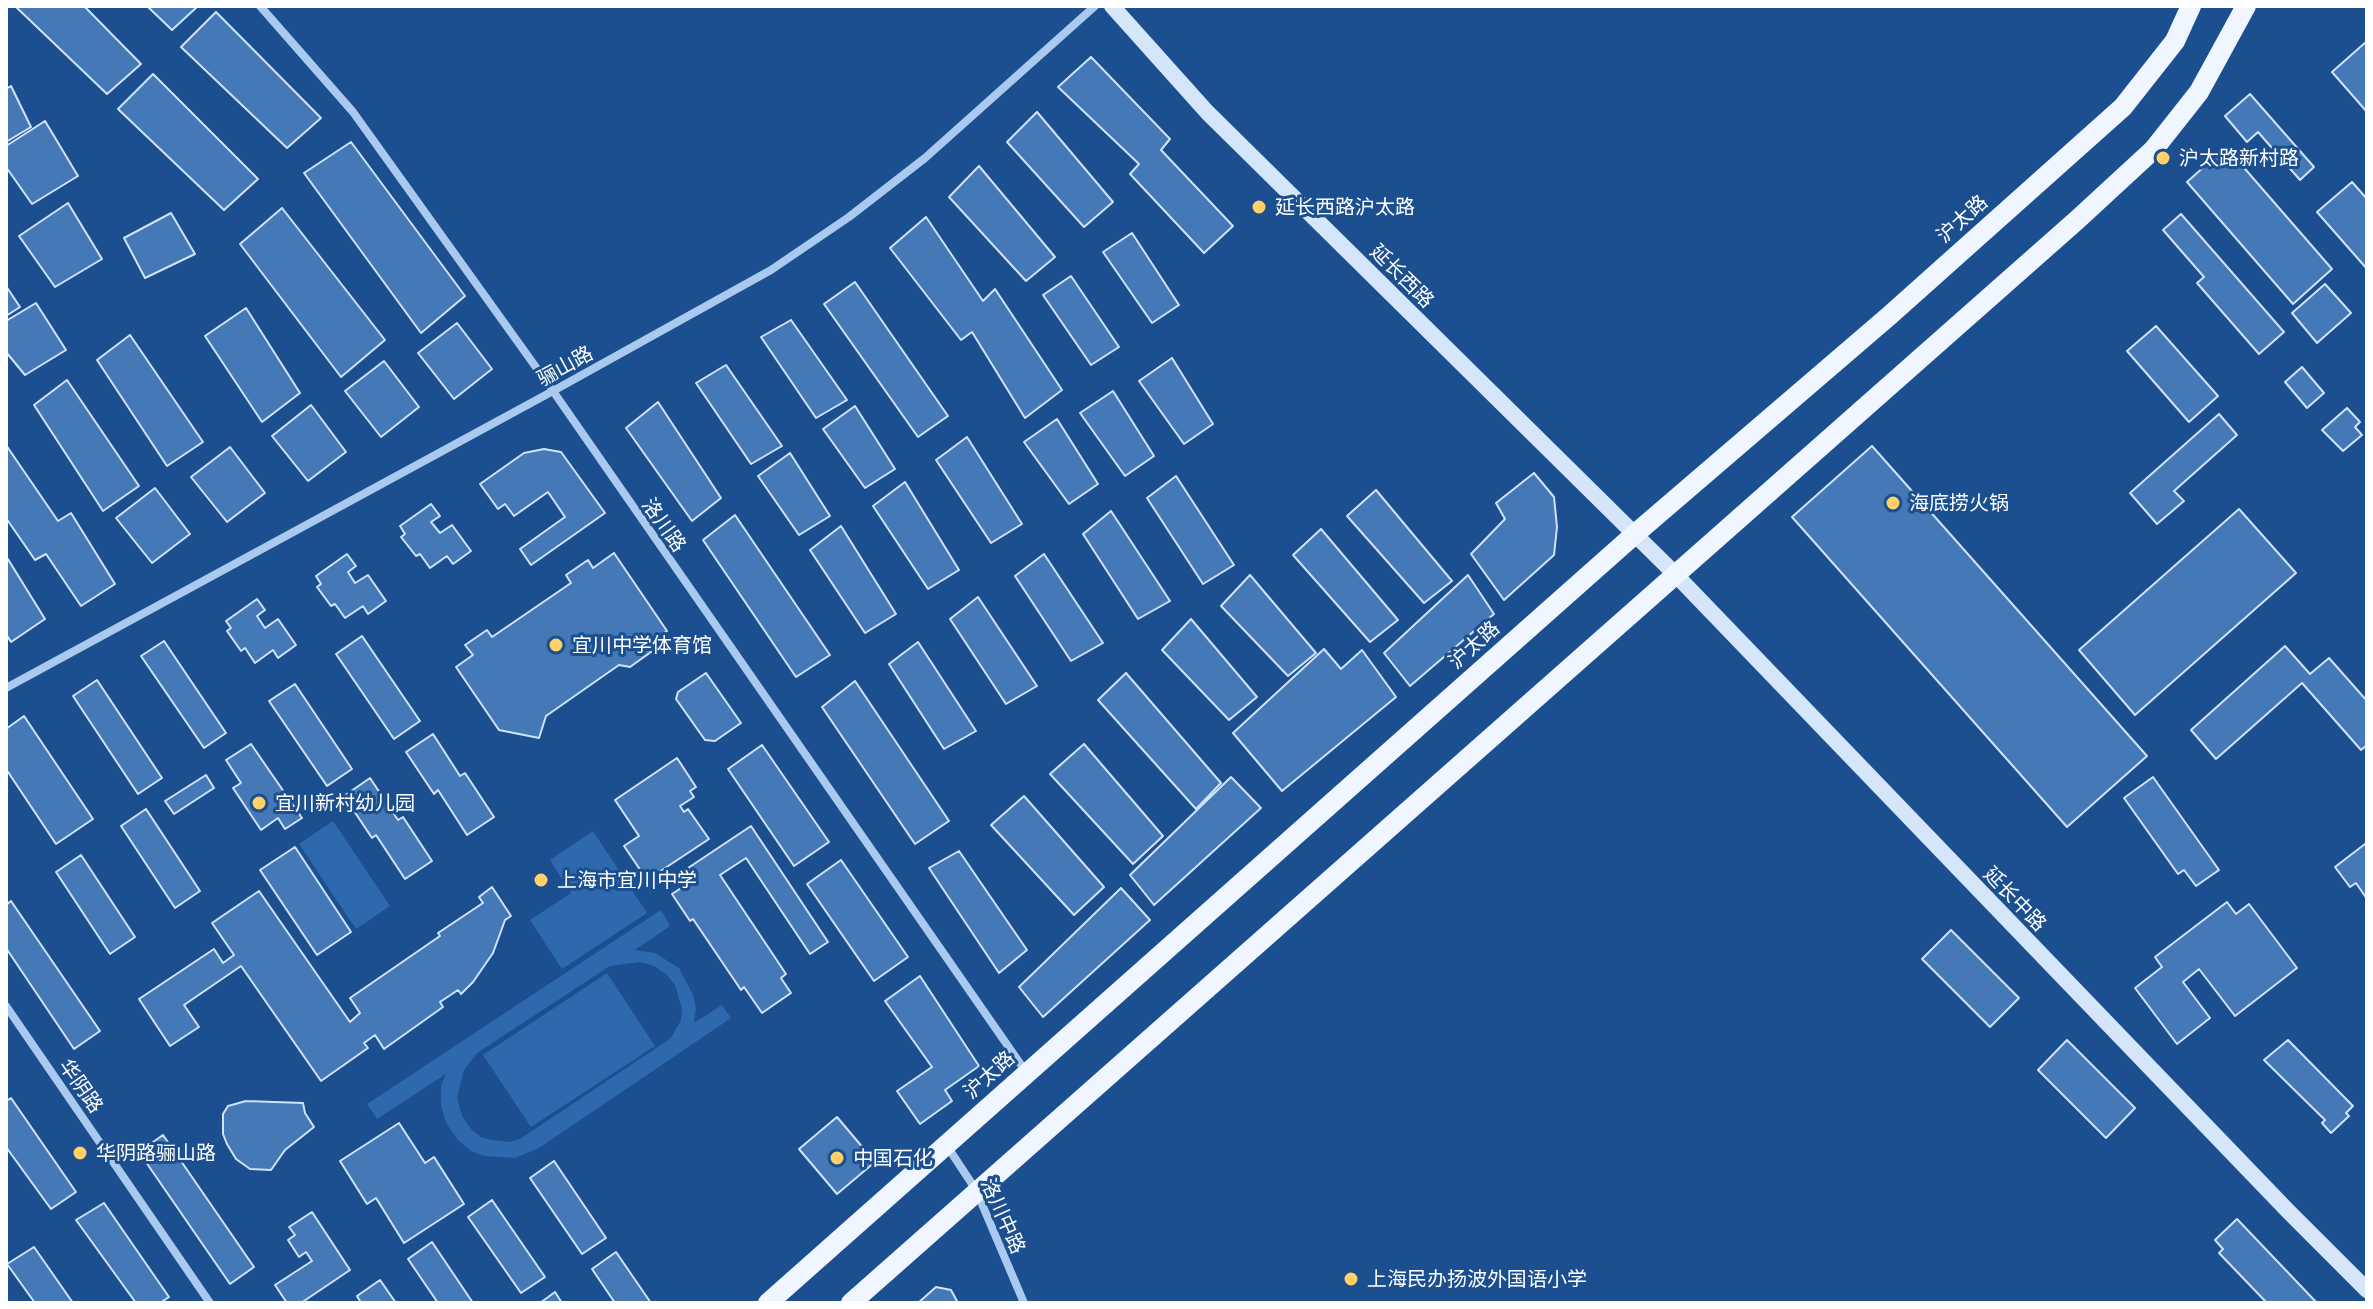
<!DOCTYPE html>
<html>
<head>
<meta charset="utf-8">
<style>
	body { margin:0 }
	#map { position:relative; width:2373px; height:1309px; overflow:hidden; background:#1b4f8f; font-family:Barlow,sans-serif }
	canvas { display:block }
	.frame { position:absolute; inset:0; border:8px solid #fff; pointer-events:none }
</style>
</head>
<body>
<div id="map">
<canvas width="2373" height="1309"></canvas>
<div class="frame"></div>
</div>
<script>
const context = document.querySelector('canvas').getContext('2d');
context.lineJoin = 'round';
function paint(path, color) { context.fillStyle = color; context.fill(path, 'evenodd'); }
const poly = rows => new Path2D(rows.map(r => 'M' + r).join(''));
function strokePath(path, color, width, dash) { context.strokeStyle = color; context.lineWidth = width; context.lineCap = dash ? 'butt' : 'round'; context.setLineDash(dash || []); context.stroke(path); }
function write(font, color, halo, rows, align = 'center') {
  context.font = font + ' Barlow,"Noto Sans SC",sans-serif'; context.lineWidth = 6; context.setLineDash([]); context.textBaseline = 'middle'; context.strokeStyle = halo; context.fillStyle = color; for (const [text, x, y, turn = 0] of rows) {
    context.save(); context.translate(x, y); context.rotate((+turn || 0) * Math.PI / 180); context.textAlign = isNaN(turn) ? turn : align; if (halo) context.strokeText(text, 0, 0); context.fillText(text, 0, 0); context.restore();
  }
}
paint(poly([
	[333,821,390,906,356,929,299,844],
	[593,831,647,913,562,969,530,920,571,893,550,860],
	[661,910,670,926,635,950,655,953,679,968,693,995,696,1009,694,1023,722,1005,731,1018,539,1148,515,1158,484,1156,471,1151,458,1140,446,1123,441,1105,441,1085,446,1074,377,1119,367,1104],
	[640,962,654,966,667,975,675,985,682,1009,681,1020,671,1038,520,1139,509,1142,492,1140,481,1137,471,1129,462,1116,457,1098,464,1070,477,1053,610,966],
	[607,973,655,1046,531,1127,483,1055]
]), '#2e69ad');
const building = poly([
	[15,6,84,6,141,64,107,94,15,6],
	[147,6,198,6,172,30,147,6],
	[216,12,321,118,287,148,181,47,216,12],
	[2367,41,2367,112,2332,72,2367,41],
	[1091,57,1170,139,1161,150,1233,226,1204,253,1130,174,1139,164,1058,87,1091,57],
	[153,74,258,179,224,210,118,109,153,74],
	[11,86,31,127,6,142,6,89,11,86],
	[2250,94,2314,167,2300,180,2258,132,2247,142,2225,116,2250,94],
	[1037,112,1113,202,1084,227,1007,142,1037,112],
	[45,121,78,176,32,204,6,167,6,146,45,121],
	[351,142,465,296,421,333,304,173,351,142],
	[2226,147,2332,269,2293,304,2187,182,2226,147],
	[979,166,1055,257,1026,281,949,197,979,166],
	[2352,182,2367,199,2367,269,2317,212,2352,182],
	[68,203,102,259,55,287,19,236,68,203],
	[282,208,385,340,341,377,240,244,282,208],
	[171,213,195,254,145,278,124,238,171,213],
	[2181,214,2284,332,2259,354,2197,283,2204,277,2163,230,2181,214],
	[926,217,983,301,995,289,1062,390,1025,418,972,332,961,340,890,248,926,217],
	[1132,233,1179,305,1152,323,1103,252,1132,233],
	[1071,276,1119,347,1091,365,1043,295,1071,276],
	[855,282,948,416,918,437,824,304,855,282],
	[2325,284,2351,313,2317,343,2292,313,2325,284],
	[6,286,20,307,6,316,6,286],
	[36,303,66,350,25,375,6,352,6,321,36,303],
	[246,308,300,393,262,422,205,336,246,308],
	[791,320,847,400,816,418,761,337,791,320],
	[457,323,492,369,454,399,418,353,457,323],
	[2156,326,2218,396,2189,422,2127,351,2156,326],
	[130,335,203,442,167,466,97,360,130,335],
	[1172,358,1213,424,1184,444,1139,381,1172,358],
	[384,361,419,407,381,437,345,391,384,361],
	[726,365,782,446,751,464,696,383,726,365],
	[2302,367,2324,393,2307,408,2285,382,2302,367],
	[67,380,139,486,103,511,34,405,67,380],
	[1113,391,1154,456,1125,476,1080,413,1113,391],
	[658,402,721,498,692,521,626,428,658,402],
	[311,405,346,452,308,481,272,436,311,405],
	[855,406,895,469,865,488,823,429,855,406],
	[2347,408,2360,422,2355,427,2362,435,2343,451,2322,430,2347,408],
	[2219,414,2237,435,2174,491,2184,501,2157,524,2130,493,2219,414],
	[1057,419,1098,484,1069,504,1024,442,1057,419],
	[967,437,1022,524,991,543,936,460,967,437],
	[6,445,58,521,71,513,115,584,81,606,46,554,35,560,6,518,6,445],
	[1872,446,2147,756,2067,827,1792,517,1872,446],
	[230,447,265,493,227,522,191,477,230,447],
	[544,449,561,452,605,513,531,565,520,549,565,517,548,492,514,516,505,504,498,509,480,484,524,453,544,449],
	[790,453,830,516,799,535,758,476,790,453],
	[1534,473,1554,497,1557,527,1554,555,1504,600,1471,554,1505,519,1496,503,1534,473],
	[1176,476,1234,565,1203,584,1147,498,1176,476],
	[905,482,959,570,928,589,873,506,905,482],
	[155,488,190,534,152,563,116,518,155,488],
	[1376,490,1452,581,1424,603,1347,516,1376,490],
	[431,504,440,516,431,522,440,533,452,525,471,551,453,564,447,556,430,568,420,554,416,556,401,537,405,534,400,526,431,504],
	[2239,509,2296,573,2135,715,2079,650,2239,509],
	[1111,511,1170,601,1138,619,1083,534,1111,511],
	[735,515,830,655,796,677,703,540,735,515],
	[841,526,896,614,865,633,810,550,841,526],
	[1321,529,1398,620,1370,642,1293,555,1321,529],
	[614,553,667,631,647,646,651,652,630,667,619,665,546,716,539,738,499,730,456,667,473,655,465,645,487,630,492,637,571,583,566,575,588,560,593,568,614,553],
	[347,554,356,566,348,572,355,583,368,575,386,601,368,614,363,606,345,618,335,604,331,606,317,587,321,584,316,576,347,554],
	[1044,554,1103,643,1071,661,1015,576,1044,554],
	[6,556,45,619,11,642,6,634,6,556],
	[1250,575,1316,653,1288,676,1221,606,1250,575],
	[1468,575,1494,614,1410,686,1384,653,1468,575],
	[978,597,1037,686,1006,704,950,619,978,597],
	[257,599,265,610,257,616,265,628,278,619,296,645,278,658,273,650,255,663,245,648,241,651,227,631,231,628,226,621,257,599],
	[1191,619,1257,697,1229,720,1162,650,1191,619],
	[362,636,420,721,394,739,336,654,362,636],
	[164,641,226,733,204,748,141,656,164,641],
	[918,642,976,731,944,749,889,664,918,642],
	[2285,646,2310,674,2329,658,2367,701,2367,745,2361,750,2302,683,2216,759,2191,730,2285,646],
	[1324,649,1341,669,1362,650,1396,697,1282,791,1233,733,1324,649],
	[706,673,741,723,715,741,705,740,676,699,678,692,706,673],
	[1126,673,1221,783,1196,809,1098,700,1126,673],
	[97,680,162,778,138,794,73,696,97,680],
	[855,681,949,821,915,844,822,707,855,681],
	[295,684,352,769,327,786,269,701,295,684],
	[24,716,93,819,56,844,6,769,6,729,24,716],
	[433,734,460,776,465,773,494,817,467,835,438,790,434,794,406,752,433,734],
	[251,744,302,818,285,829,278,818,261,830,233,788,241,783,226,760,251,744],
	[1084,744,1163,836,1133,864,1050,774,1084,744],
	[762,745,829,842,794,866,728,769,762,745],
	[677,758,696,787,690,791,694,797,680,806,684,812,688,809,709,839,647,880,624,846,639,836,615,800,677,758],
	[206,775,214,788,174,814,165,801,206,775],
	[1231,777,1261,808,1154,905,1130,875,1231,777],
	[2153,777,2219,870,2196,886,2184,870,2178,874,2124,798,2153,777],
	[370,778,398,820,403,817,432,861,405,879,376,835,372,838,344,796,370,778],
	[1024,796,1104,887,1074,915,991,825,1024,796],
	[146,809,200,891,175,908,121,826,146,809],
	[751,826,828,942,810,954,746,858,720,875,786,974,781,978,791,993,762,1013,744,987,741,990,693,919,690,921,672,894,695,879,688,868,751,826],
	[2365,844,2367,846,2367,899,2356,883,2350,887,2335,867,2365,844],
	[295,847,351,932,317,955,260,870,295,847],
	[959,851,1027,950,999,973,929,868,959,851],
	[81,855,135,937,110,954,56,872,81,855],
	[841,860,908,957,874,981,807,884,841,860],
	[492,887,511,916,505,920,493,953,473,982,461,994,458,990,440,1002,443,1007,384,1049,375,1035,364,1043,368,1048,321,1081,241,966,184,1005,199,1027,170,1046,139,999,214,949,223,963,234,955,212,923,259,891,350,1022,360,1013,350,998,440,936,438,933,483,903,479,897,492,887],
	[1121,888,1150,920,1043,1017,1019,987,1121,888],
	[11,901,100,1031,74,1049,6,948,6,905,11,901],
	[2227,902,2236,914,2249,904,2297,968,2235,1016,2199,969,2183,982,2210,1018,2177,1044,2135,988,2162,967,2155,957,2227,902],
	[1951,930,2019,998,1990,1027,1922,959,1951,930],
	[920,976,979,1066,945,1090,952,1101,920,1124,897,1091,932,1067,885,1001,920,976],
	[2067,1040,2135,1108,2106,1138,2038,1070,2067,1040],
	[2288,1040,2353,1106,2346,1113,2349,1116,2331,1133,2322,1123,2325,1120,2264,1060,2288,1040],
	[11,1098,76,1192,51,1209,6,1147,6,1101,11,1098],
	[246,1101,303,1103,305,1113,314,1127,285,1150,271,1170,250,1169,236,1159,227,1144,223,1134,223,1114,228,1106,246,1101],
	[837,1117,875,1162,837,1194,799,1149,837,1117],
	[399,1123,425,1163,434,1157,464,1204,404,1243,376,1198,367,1204,340,1161,399,1123],
	[163,1135,254,1267,230,1284,139,1152,163,1135],
	[554,1161,606,1238,582,1254,530,1178,554,1161],
	[492,1200,545,1277,521,1293,468,1217,492,1200],
	[104,1203,169,1297,160,1303,136,1303,76,1220,104,1203],
	[312,1212,350,1270,301,1303,287,1303,275,1285,312,1261,306,1252,299,1257,288,1240,295,1235,289,1227,312,1212],
	[2237,1219,2317,1303,2267,1303,2219,1253,2223,1249,2215,1240,2237,1219],
	[432,1242,473,1303,438,1303,408,1259,432,1242],
	[34,1247,73,1303,35,1303,7,1264,34,1247],
	[616,1252,651,1303,615,1303,592,1269,616,1252],
	[380,1280,396,1303,361,1303,357,1296,380,1280],
	[936,1287,951,1290,958,1303,918,1303,936,1287],
	[555,1292,562,1303,540,1303,555,1292]
]);
paint(building, '#4478b7');
strokePath(building, '#cfe3fa', 2);
strokePath(poly([
	[260,6,353,112,553,391,1026,1072],
	[6,688,553,391,771,270,849,217,925,158,1095,6],
	[6,1006,210,1303],
	[947,1146,976,1190,1024,1303]
]), '#a9c9ee', 8);
strokePath(poly([
	[1112,6,1207,112,1675,574,2288,1211,2367,1290]
]), '#d6e6fa', 16);
strokePath(poly([
	[768,1303,1635,534,1889,316,2123,107,2175,41,2191,6],
	[851,1303,2077,220,2154,149,2199,92,2246,6]
]), '#f0f6ff', 20);
for (const [x, y, r, color] of [
	[2163,158,8,"#ffd166"],
	[1259,207,8,"#ffd166"],
	[1893,503,8,"#ffd166"],
	[556,645,8,"#ffd166"],
	[259,803,8,"#ffd166"],
	[541,880,8,"#ffd166"],
	[80,1153,8,"#ffd166"],
	[837,1158,8,"#ffd166"],
	[1351,1279,8,"#ffd166"]
]) { const dot = new Path2D(); dot.arc(x, y, r, 0, 2 * Math.PI); context.fillStyle = color; context.fill(dot); strokePath(dot, '#1b4f8f', 3); }
write('20px', '#fff', '#1b4f8f', [
	["沪太路新村路",2179,158],
	["延长西路沪太路",1275,207],
	["海底捞火锅",1909,503],
	["宜川中学体育馆",572,645],
	["宜川新村幼儿园",275,803],
	["上海市宜川中学",557,880],
	["华阴路骊山路",96,1153],
	["中国石化",853,1158],
	["上海民办扬波外国语小学",1367,1279]
], 'left');
write('20px', '#fff', '#1b4f8f', [
	["沪太路",1962,219,-42],
	["延长西路",1402,276,45],
	["骊山路",565,366,-29],
	["洛川路",664,525,55],
	["沪太路",1474,645,-42],
	["延长中路",2015,899,46],
	["沪太路",989,1075,-42],
	["华阴路",81,1086,55],
	["洛川中路",1003,1216,66]
]);
</script>
</body>
</html>
